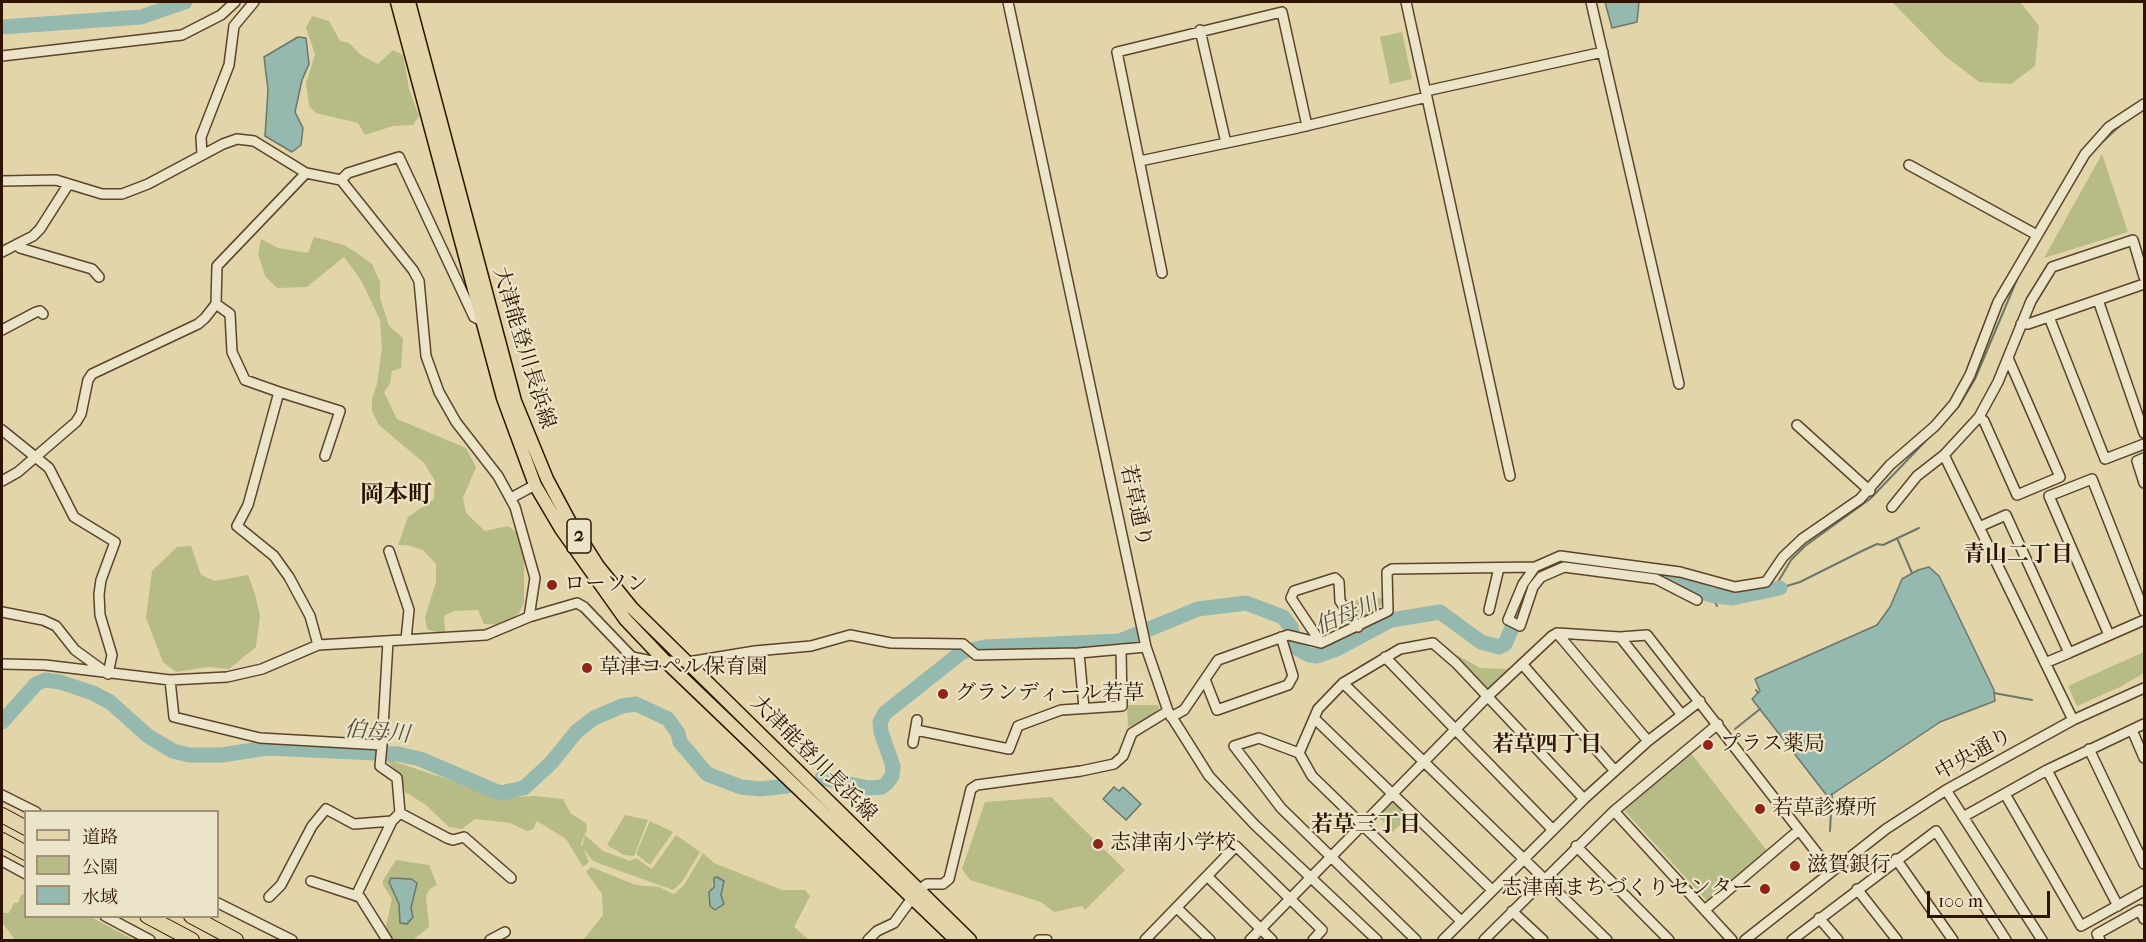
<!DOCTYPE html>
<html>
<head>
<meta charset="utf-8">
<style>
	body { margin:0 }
	#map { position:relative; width:2146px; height:942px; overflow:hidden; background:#e2d5aa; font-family:"IM FELL French Canon","Noto Serif JP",serif }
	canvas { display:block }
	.frame { position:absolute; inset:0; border:3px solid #2e1400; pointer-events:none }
	.legend { position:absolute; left:24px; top:810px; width:195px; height:108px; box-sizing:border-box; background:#ece4c8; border:2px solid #a09178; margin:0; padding:8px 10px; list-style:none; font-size:18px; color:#2e1400 }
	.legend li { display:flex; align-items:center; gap:12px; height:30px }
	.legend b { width:30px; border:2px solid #a09178 }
	.scale { position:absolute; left:1927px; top:891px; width:123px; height:27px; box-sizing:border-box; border:3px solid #2e1400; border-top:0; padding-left:8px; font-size:18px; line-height:21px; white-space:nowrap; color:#2e1400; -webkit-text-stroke:4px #ece4c8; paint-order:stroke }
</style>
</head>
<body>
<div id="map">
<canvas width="2146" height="942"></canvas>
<div class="frame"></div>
<ul class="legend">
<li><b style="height:8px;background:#e2d5aa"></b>道路</li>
<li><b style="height:16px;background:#b7bc86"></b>公園</li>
<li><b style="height:16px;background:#95b8af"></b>水域</li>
</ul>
<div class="scale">100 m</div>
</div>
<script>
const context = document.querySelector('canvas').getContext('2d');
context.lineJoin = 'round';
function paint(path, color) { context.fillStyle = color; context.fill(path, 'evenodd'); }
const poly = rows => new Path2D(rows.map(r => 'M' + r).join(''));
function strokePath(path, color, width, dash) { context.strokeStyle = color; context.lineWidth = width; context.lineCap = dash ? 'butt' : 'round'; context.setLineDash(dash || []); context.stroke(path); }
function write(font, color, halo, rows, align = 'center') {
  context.font = font + ' "IM FELL French Canon","Noto Serif JP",serif'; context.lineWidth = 4.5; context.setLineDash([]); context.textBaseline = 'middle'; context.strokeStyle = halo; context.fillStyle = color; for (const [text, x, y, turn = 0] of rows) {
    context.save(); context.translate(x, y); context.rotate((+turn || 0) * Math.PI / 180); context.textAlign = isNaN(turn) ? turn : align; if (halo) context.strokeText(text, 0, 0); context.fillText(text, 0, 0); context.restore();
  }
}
paint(poly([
	[1892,2,2020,2,2039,26,2035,66,2011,84,1979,82,1945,56],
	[312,16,329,21,340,41,349,43,361,55,378,64,393,50,403,55,409,89,419,116,413,125,393,126,365,135,358,123,316,113,309,106,306,84,315,54,306,28],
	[1402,32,1412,79,1390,84,1380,37],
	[2102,154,2128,232,2044,258],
	[314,237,344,245,357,253,372,264,380,282,380,298,389,326,403,338,401,368,392,371,390,384,384,392,397,419,466,448,476,467,463,498,466,513,485,531,508,526,516,532,524,559,524,603,519,613,505,625,484,624,478,610,454,611,444,616,445,632,441,634,427,629,425,617,436,582,436,564,423,550,407,545,398,545,408,517,434,499,435,481,424,463,379,425,372,411,372,399,377,384,382,348,380,320,361,280,344,257,307,287,277,288,265,276,258,254,261,239,278,248,308,253],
	[191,546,201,575,215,581,248,575,255,594,260,616,256,647,229,669,209,667,176,672,163,662,146,618,152,571,177,547],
	[1383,598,1379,610,1363,620,1356,618,1345,601],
	[2144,652,2144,673,2120,687,2077,706,2068,686],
	[1457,655,1480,668,1512,669,1492,688,1487,688,1456,657],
	[1127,705,1158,705,1159,709,1139,724,1128,727],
	[1690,752,1768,852,1708,902,1622,808],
	[390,760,503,798,535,796,563,799,571,814,586,823,587,829,581,844,582,847,585,835,603,851,630,861,636,858,652,869,676,835,700,852,682,882,673,890,598,863,592,860,583,848,589,862,583,867,566,839,537,821,533,829,527,831,510,823,475,819,462,829,449,827,426,805,405,792,400,775,387,761],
	[1392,795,1411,814,1393,832,1374,812],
	[1051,797,1125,870,1085,910,1082,906,1054,912,1041,902,970,880,962,869,985,802],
	[625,815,648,820,634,856,624,855,607,845],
	[650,821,673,832,650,865,636,854],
	[703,853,714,863,782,890,805,890,810,896,794,927,809,940,583,940,603,915,602,894,586,872,591,867,636,885,659,887,674,894,684,885],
	[713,881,724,881,721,895,709,902],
	[396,860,429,865,437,885,430,889,426,896,429,927,413,940,391,940,385,930,392,899,383,885,383,880],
	[394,878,408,881,414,899,411,909,414,916,399,919,399,904,389,882],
	[25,893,26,916,91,917,134,940,15,940,2,922,2,913,9,913,14,903,18,903,21,895]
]), '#b7bc86');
const water = poly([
	[1605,2,1639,2,1637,22,1612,28,1605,2],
	[298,37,306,38,309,64,302,80,295,112,303,128,301,145,292,152,265,136,268,90,264,57,298,37],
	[1929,567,1939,576,1994,690,1995,701,1940,722,1828,797,1752,699,1760,691,1755,679,1877,625,1890,607,1902,579,1918,570,1929,567],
	[1114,787,1119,791,1123,787,1141,804,1126,820,1103,799,1114,787],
	[717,877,724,881,721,895,724,904,715,910,710,906,709,892,714,887,714,878,717,877],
	[391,878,411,879,417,883,411,908,413,917,407,924,400,923,399,904,389,882,391,878]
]);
paint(water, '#95b8af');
strokePath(water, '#6c7669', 1.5);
strokePath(poly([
	[2097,147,2123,123],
	[1919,528,1883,545,1877,544,1862,551,1800,582,1780,588,1778,582,1791,560,1805,546,1870,499,1959,406,1975,379,2018,277],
	[1897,538,1912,573],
	[1711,595,1717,606],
	[1756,690,1758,693],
	[1994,693,2032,700],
	[1735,729,1760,709],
	[1830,831,1832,794]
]), '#6c7669', 2);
strokePath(poly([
	[2,27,141,17,185,2],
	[2,722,36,684,45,680,60,682,93,693,110,702,148,736,173,751,189,755,222,755,267,748,398,754,420,759,500,793,524,788,551,763,577,731,594,718,622,706,636,704,668,719,678,733,680,742,707,774,741,787,760,789,787,786],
	[822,778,868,788,882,787,887,783,892,776,893,766,881,732,880,722,885,713,962,652,985,647,1120,641,1198,609,1246,603,1283,617,1291,627,1296,648,1309,655,1317,656,1337,649,1391,620,1440,612,1481,642,1499,647,1505,644,1532,581,1545,570,1571,563,1662,577,1711,595,1732,598,1780,588]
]), '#95b8af', 15);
const minor = poly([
	[1008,2,1146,647,1168,711,1209,776,1255,825,1377,940],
	[1406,2,1510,476],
	[1591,2,1679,384],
	[1200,30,1226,143],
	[2,56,182,35,221,15,235,2],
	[1426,91,1603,52],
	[202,155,201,137,229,65,234,26,254,2],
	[1140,161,1293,129,1427,97],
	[1909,165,2037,235],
	[341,180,348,173,399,157,474,317,482,321],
	[2,181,56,180,102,194,122,194,148,184,223,144,237,139,254,141,306,173,341,180,413,270,419,281,426,356,439,392,456,422,498,476,515,507,535,578,529,617],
	[17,244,20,248,92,269,99,277],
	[2,252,33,236,40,229,68,185],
	[1162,273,1117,52,1282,12,1307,126],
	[2098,300,2144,433],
	[216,304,230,314,232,352,245,380,279,392,248,505,237,526,274,556,289,577,310,616,318,645],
	[2049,317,2105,459,2144,444],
	[2021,324,2028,324,2144,284],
	[2,330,36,312,40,311,43,314],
	[279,392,340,411,325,456],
	[1979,417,1984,421,2017,495,2060,477,2008,358],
	[1797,425,1870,491],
	[2,430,49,468,74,517,115,542,101,580,99,594,100,615,112,655,108,674],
	[1944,455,2073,720],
	[2144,458,2137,461,2144,483],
	[2,481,18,472,76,422,81,414,88,380,92,374,198,324,205,318,216,304,217,266,306,173],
	[511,498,535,485],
	[1892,507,1917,476,1944,455,1979,417,1998,382,2031,301,2052,267,2133,240,2144,277],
	[1979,527,2006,515,2069,653,2045,663],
	[389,551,409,610,406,639],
	[1697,600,1656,579,1564,567,1541,577,1533,587,1520,626,1508,620,1523,584,1535,567,1560,556,1680,572,1735,587,1766,582,1783,557,1802,539,1860,499,1890,465,1935,426,1954,404,1970,375,1998,302,2085,154,2109,127,2144,104],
	[1489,610,1499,568],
	[2,612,43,620,56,626,75,650,108,674],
	[1557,633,1648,741],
	[2109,635,2049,496,2092,479,2144,611],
	[1620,637,1682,715],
	[1321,643,1291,598,1294,591,1335,578,1339,582,1340,601,1358,627],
	[1079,653,1084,708],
	[2069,653,2144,620],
	[1385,657,1553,830],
	[2,664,45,665,170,680,227,677,262,669,318,645,486,635,529,617,577,603,584,607,632,657,647,660,688,662,755,651,811,646,850,635,891,643,963,644,976,655,1079,653,1146,647],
	[1523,665,1615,771],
	[170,680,174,717,260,738,382,745,380,766,397,778,400,813,447,838,453,840,464,837,511,878],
	[1206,682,1217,710,1288,685,1293,676,1281,637],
	[1343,683,1607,940],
	[1171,717,1184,710,1218,660,1288,635,1321,643,1388,611,1387,572,1392,569,1535,567],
	[1315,719,1492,890],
	[916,730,1009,749,1018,726,1061,710,1122,706,1121,649],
	[2132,730,2144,758],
	[913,743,917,720],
	[382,745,388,641],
	[2089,749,2144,864],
	[1299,753,1318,709,1343,683,1400,649,1433,643,1456,663,1584,799],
	[2047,770,2118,906],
	[1946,790,2042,940],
	[2005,794,2081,926,2144,891],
	[2,795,36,812],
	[1614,811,1732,940],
	[1963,817,2047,770,2144,724],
	[1576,846,1669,940],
	[1896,859,1953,940],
	[2,861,26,874],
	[1207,876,1272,940],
	[311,881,360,897,387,940],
	[1857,889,1897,940],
	[356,896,392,821],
	[269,897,281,885,312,826,326,809,354,824,392,821,400,813],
	[218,903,292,940],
	[1177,908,1210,940],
	[1706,909,1799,830],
	[1512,911,1543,940],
	[105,916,150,940],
	[1819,918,1838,940],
	[490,940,505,932],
	[868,940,877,931,894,923,918,890,927,884,943,884,949,879,971,789,977,785,1081,771,1114,764,1123,756,1132,733,1168,711],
	[1039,940,1047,940],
	[1145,940,1236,846,1322,930,1313,940],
	[1250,940,1488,696,1552,636,1557,633,1620,637,1647,635,1831,871],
	[1416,940,1281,808,1234,746,1259,738,1299,753,1312,776,1461,921],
	[1443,940,1584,799,1648,741,1700,701],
	[1484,940,1614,811,1718,724],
	[1745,940,1886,829,1946,790,2073,720,2144,688],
	[1792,940,1936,831,2006,940],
	[2100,940,2097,934,2140,910,2144,919]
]);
const major = poly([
	[397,2,503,398,535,485,561,529,625,619,663,659,956,940],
	[409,2,515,401,547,479,570,522,598,566,632,608,970,940]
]);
const highway = poly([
	[2,815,26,828],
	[2,840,26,853],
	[147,916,192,940],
	[191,916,236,940]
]);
strokePath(minor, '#5b442a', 12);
strokePath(major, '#2e1400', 15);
strokePath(highway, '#2e1400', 16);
strokePath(minor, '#ece4c8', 9);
strokePath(major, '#e2d5aa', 12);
strokePath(highway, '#e2d5aa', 14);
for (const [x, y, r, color] of [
	[552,585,6,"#8f2418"],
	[587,668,6,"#8f2418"],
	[943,694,6,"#8f2418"],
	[1708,745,6,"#8f2418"],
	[1760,809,6,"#8f2418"],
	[1098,844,6,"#8f2418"],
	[1795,866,6,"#8f2418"],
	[1765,889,6,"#8f2418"]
]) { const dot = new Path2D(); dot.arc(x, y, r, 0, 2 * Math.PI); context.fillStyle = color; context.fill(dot); strokePath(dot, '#ece4c8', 2); }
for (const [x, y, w] of [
	[579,536,24]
]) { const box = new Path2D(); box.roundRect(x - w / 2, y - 17, w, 34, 4.5); context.fillStyle = '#ece4c8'; context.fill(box); strokePath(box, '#2e1400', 1.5); }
write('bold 20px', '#2e1400', null, [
	["2",579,536]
]);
write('21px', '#2e1400', '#ece4c8', [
	["大津能登川長浜線",523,348,73],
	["若草通り",1135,506,78],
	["中央通り",1974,755,-29],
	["大津能登川長浜線",813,759,45]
]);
write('21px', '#2e1400', '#ece4c8', [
	["ローソン",564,585],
	["草津コペル保育園",599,668],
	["グランディール若草",955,694],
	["プラス薬局",1720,745],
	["若草診療所",1772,809],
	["志津南小学校",1110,844],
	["滋賀銀行",1807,866],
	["志津南まちづくりセンター",1753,889,"right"]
], 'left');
write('bold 22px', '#2e1400', '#ece4c8', [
	["青山二丁目",2018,556],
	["若草四丁目",1547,746],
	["若草三丁目",1366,826]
]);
write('italic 22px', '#524d3d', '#ece4c8', [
	["伯母川",1347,616,-23],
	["伯母川",377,733,5]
]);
write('bold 24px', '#2e1400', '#ece4c8', [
	["岡本町",396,496]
]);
</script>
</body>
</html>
